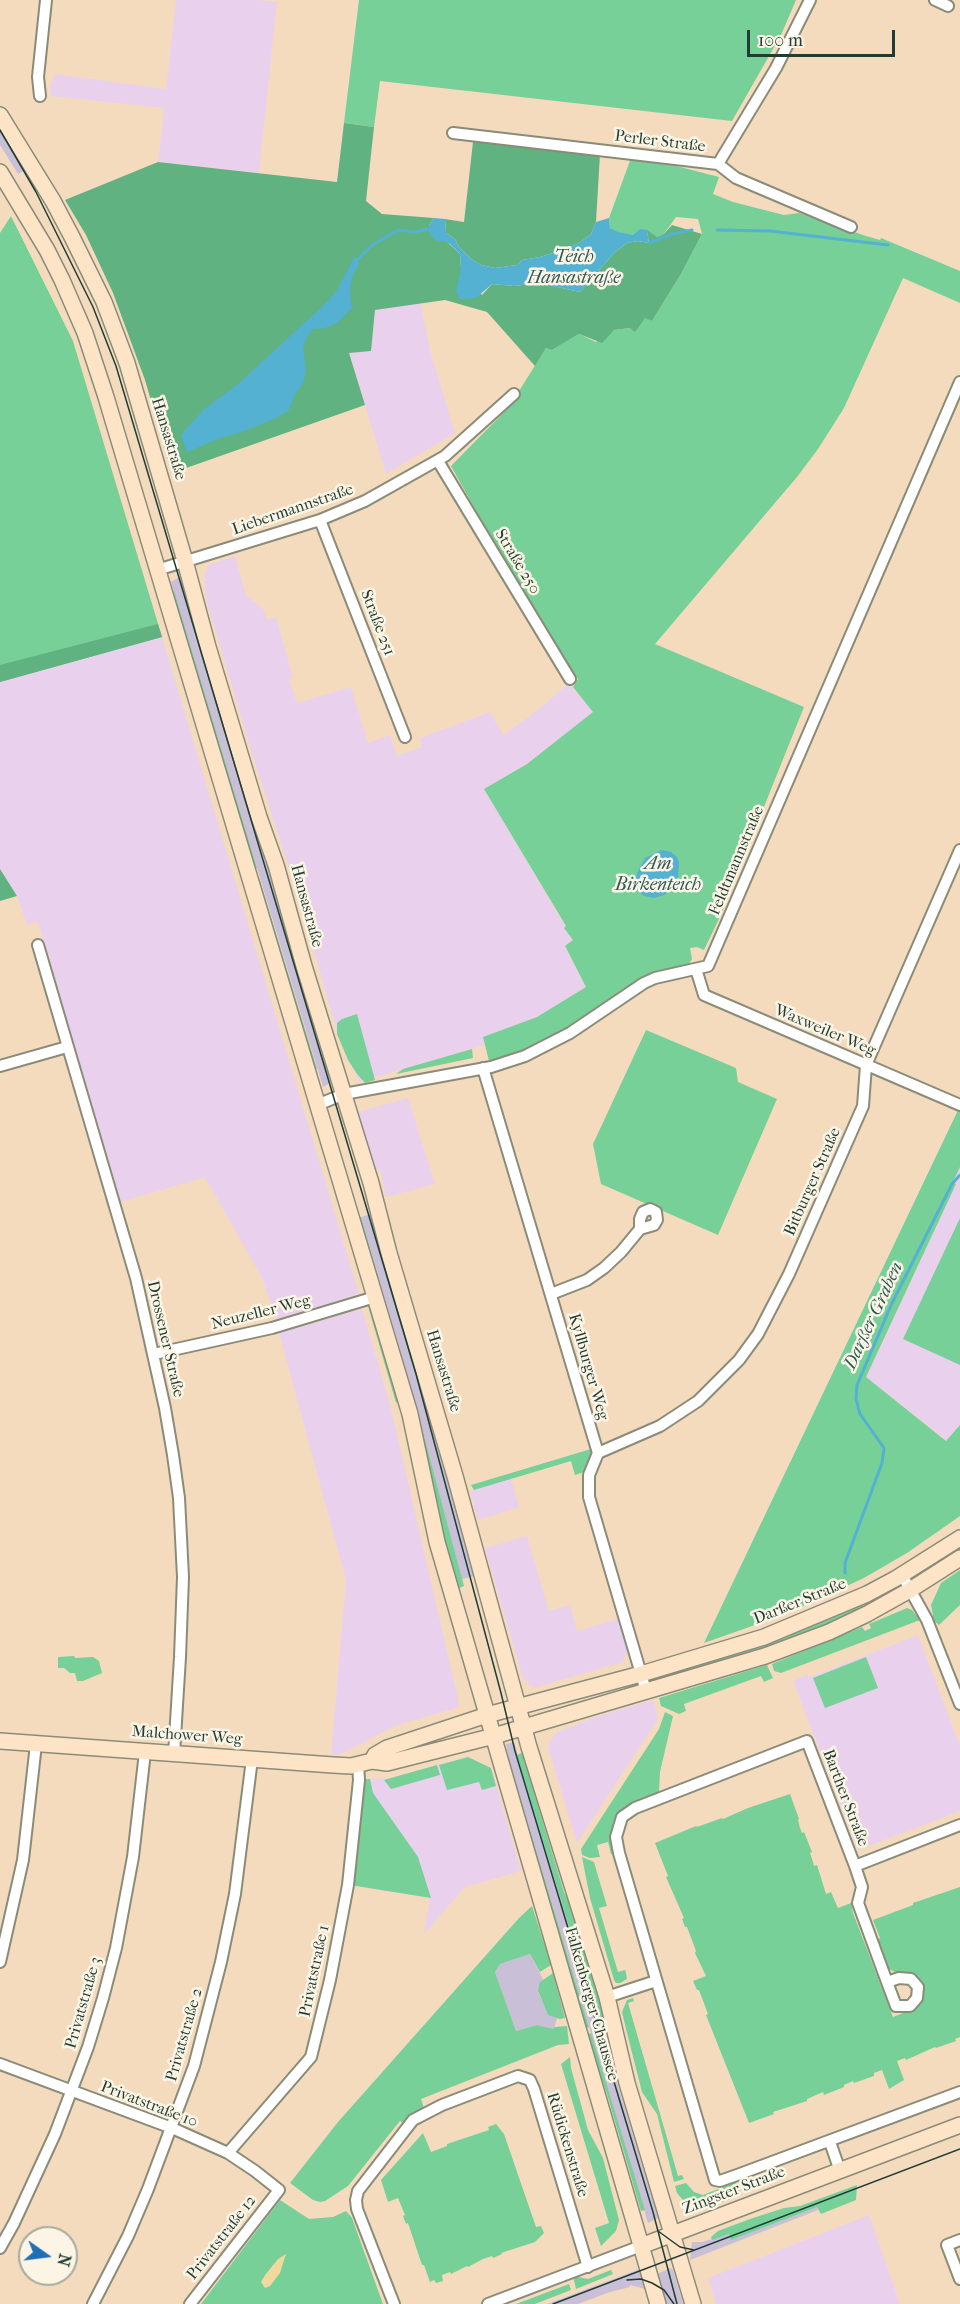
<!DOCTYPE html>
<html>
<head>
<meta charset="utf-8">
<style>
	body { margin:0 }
	#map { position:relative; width:960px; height:2304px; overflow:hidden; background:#f5dbbe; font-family:"IM FELL French Canon",serif }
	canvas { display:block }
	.north { position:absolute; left:18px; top:2226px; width:60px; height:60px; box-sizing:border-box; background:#fcf5e5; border:2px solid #a4ab9e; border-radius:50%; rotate:104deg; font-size:16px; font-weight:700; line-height:24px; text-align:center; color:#1f3d34 }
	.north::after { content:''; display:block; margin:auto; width:21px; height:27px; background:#1f6fb2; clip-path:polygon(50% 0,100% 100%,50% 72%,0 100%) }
	.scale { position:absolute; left:747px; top:30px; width:148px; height:27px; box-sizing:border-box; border:3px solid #1f3d34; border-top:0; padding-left:8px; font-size:18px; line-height:21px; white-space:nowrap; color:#1f3d34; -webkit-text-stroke:4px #fcf5e5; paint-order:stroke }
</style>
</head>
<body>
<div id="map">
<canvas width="960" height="2304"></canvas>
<div class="north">N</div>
<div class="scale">100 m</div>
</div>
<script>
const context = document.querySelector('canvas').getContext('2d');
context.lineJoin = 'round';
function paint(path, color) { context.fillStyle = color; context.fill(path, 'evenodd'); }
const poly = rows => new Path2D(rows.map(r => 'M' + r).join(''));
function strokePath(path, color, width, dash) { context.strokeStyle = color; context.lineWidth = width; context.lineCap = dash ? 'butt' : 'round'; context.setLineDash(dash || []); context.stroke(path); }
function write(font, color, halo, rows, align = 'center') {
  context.font = font + ' "IM FELL French Canon",serif'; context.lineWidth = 5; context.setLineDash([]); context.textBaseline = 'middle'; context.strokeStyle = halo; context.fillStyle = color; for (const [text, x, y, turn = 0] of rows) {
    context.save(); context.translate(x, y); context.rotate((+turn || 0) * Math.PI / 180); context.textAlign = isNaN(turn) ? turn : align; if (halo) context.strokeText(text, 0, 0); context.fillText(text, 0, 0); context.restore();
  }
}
paint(poly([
	[176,0,257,0,277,2,259,173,158,162,164,108,50,96,51,82,53,82,54,74,166,89],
	[420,303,431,354,455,433,386,474,349,353,371,351,375,310],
	[235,556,246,595,264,610,267,620,276,617,293,678,289,679,297,703,351,687,368,743,390,735,397,756,422,747,420,738,490,712,503,735,538,710,569,683,594,712,527,764,484,789,566,927,564,928,573,940,565,947,586,987,537,1017,483,1037,485,1045,360,1082,337,1032,300,901,252,754,206,599,204,578,208,565],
	[162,637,359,1294,277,1322,262,1278,205,1177,121,1202,76,1059,38,922,27,925,17,896,0,869,0,682],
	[408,1098,435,1184,386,1197,380,1169,375,1170,358,1112],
	[960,1167,960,1425,947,1441,866,1377,956,1184,953,1182],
	[362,1309,390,1404,459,1703,456,1708,395,1726,339,1755,331,1755,346,1580,279,1333],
	[511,1479,519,1507,478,1520,470,1491],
	[527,1536,549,1611,570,1605,577,1631,618,1619,628,1652,622,1662,534,1688,523,1679,485,1548],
	[918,1635,960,1746,960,1811,858,1850,793,1681,807,1675,810,1677],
	[648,1701,654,1701,658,1719,577,1843,548,1747,552,1738,556,1733,595,1717],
	[468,1757,491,1768,521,1871,465,1887,424,1934,430,1898,350,1885,363,1779,389,1778],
	[869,2215,900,2304,716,2304,708,2278]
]), '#e9d1ed');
paint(poly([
	[0,124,27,169,18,174,0,145],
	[181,576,185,590,187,590,332,1082,323,1087,171,582],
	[374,1213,450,1478,475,1576,462,1579,410,1384,361,1217],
	[514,1742,658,2218,648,2223,508,1757,506,1744],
	[530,1954,543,1979,538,1992,548,2014,557,2018,554,2030,537,2025,516,2031,495,1972,500,1964],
	[817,2207,818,2210,690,2260,692,2242,702,2242,729,2234,731,2239],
	[670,2268,673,2270,683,2304,664,2304,657,2274],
	[640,2269,645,2289,630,2285,630,2287,610,2292,578,2304,547,2304]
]), '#c9bfd7');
paint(poly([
	[359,0,796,0,781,35,732,121,380,81,374,127,344,123],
	[631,158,661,162,719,177,713,194,733,202,784,215,799,213,866,236,880,240,881,238,960,271,960,303,903,278,844,408,818,449,797,477,655,644,804,707,719,919,704,950,697,947,690,948,692,959,689,964,652,974,581,1021,528,1050,490,1065,483,1037,537,1017,586,987,565,946,573,940,564,928,566,926,484,789,527,764,593,712,573,687,578,679,566,663,506,564,451,466,509,407,546,348,552,350,579,334,596,342,614,330,630,328,645,317,652,321,681,274,702,234,698,219,676,217,664,234,657,237,640,230,633,235,618,233,610,228,609,218],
	[11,216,73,341,162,637,0,682,0,233],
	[174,591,257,868,253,869,170,593],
	[259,877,317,1069,315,1070,256,878],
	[357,1014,375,1080,365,1083,357,1074,348,1060,337,1034,337,1023,342,1019],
	[646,1030,736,1068,738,1082,777,1099,718,1235,601,1184,593,1144],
	[472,1049,473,1058,396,1074,403,1069],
	[960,1106,960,1167,953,1182,956,1184,866,1377,946,1441,960,1425,960,1516,907,1553,864,1578,786,1614,704,1643],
	[361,1217,420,1421,464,1586,459,1588,445,1546,357,1219],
	[960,1218,960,1365,903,1339],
	[368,1306,373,1311,399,1400,396,1403],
	[591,1449,592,1453,587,1471,575,1475,571,1461,474,1490,471,1485],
	[960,1570,960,1605,939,1625,934,1621,931,1605,941,1583],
	[881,1592,884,1600,859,1612,781,1644,674,1677,673,1670],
	[907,1608,912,1610,920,1620,781,1673,774,1671,772,1664,862,1627,865,1631,871,1628,869,1624],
	[74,1656,75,1658,93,1657,99,1661,102,1673,83,1681,77,1681,75,1673,70,1673,64,1668,58,1668,58,1657],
	[866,1657,878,1688,825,1708,813,1678],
	[767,1665,773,1678,764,1682,761,1676,684,1704,686,1711,679,1714,661,1706,659,1698],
	[665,1712,673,1716,660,1772,659,1792,623,1809,619,1814,613,1854,611,1854,608,1842,597,1845,600,1857,590,1858,582,1855,581,1849,659,1729],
	[522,1753,564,1892,580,1927,607,2022,599,2025,517,1755],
	[468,1757,491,1768,496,1786,482,1790,479,1782,447,1790,439,1765],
	[508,1757,589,2027,586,2028,506,1758],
	[437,1765,440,1775,391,1789,384,1780],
	[363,1779,370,1779,373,1793,418,1857,431,1898,350,1885],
	[790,1794,799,1819,798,1820,800,1828,802,1833,804,1832,812,1852,810,1853,813,1862,814,1866,817,1865,826,1894,831,1892,838,1908,851,1903,853,1913,893,2017,918,2007,923,1998,923,1986,887,1968,876,1940,880,1938,873,1920,913,1905,913,1903,960,1887,960,2037,955,2039,956,2041,936,2048,935,2047,906,2060,905,2058,897,2061,904,2080,889,2089,882,2070,874,2073,874,2076,854,2083,853,2081,844,2085,844,2087,824,2095,823,2092,807,2099,807,2101,773,2112,774,2114,749,2123,706,2015,708,2014,699,1990,697,1990,693,1981,706,1976,695,1953,696,1951,687,1927,685,1927,682,1919,684,1918,666,1877,668,1876,655,1843,696,1826,697,1827,722,1818,723,1819,748,1808],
	[582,1857,594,1862,598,1876,607,1906,599,1908,618,1972,625,1970,626,1973,627,1979,620,1983,616,1983,614,1980,590,1898],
	[532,1906,551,1965,540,1972,530,1954,500,1964,495,1972,516,2031,537,2025,553,2029,555,2027,567,2026,569,2044,558,2045,421,2099,424,2108,416,2112,405,2124,400,2121,348,2186,325,2201,320,2202,313,2200,290,2183,338,2122,519,1918],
	[553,1973,565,2018,560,2019,548,2015,538,1991,540,1982],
	[633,1998,634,2001,628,2003,678,2176,682,2175,684,2179,674,2182,657,2114,642,2092,627,2033,622,2012,627,2000],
	[591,2033,645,2210,641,2211,607,2094,592,2051,588,2034],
	[570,2057,571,2068,588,2130,603,2158,619,2220,616,2231,601,2246,595,2228,609,2223,561,2064],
	[496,2124,504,2134,536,2227,541,2226,544,2233,535,2242,501,2253,502,2254,493,2258,492,2256,483,2259,468,2267,467,2266,451,2274,450,2272,442,2275,443,2281,436,2283,434,2280,430,2282,424,2265,422,2265,408,2223,406,2224,403,2216,405,2215,398,2198,388,2202,381,2180,423,2133,431,2152,447,2146,447,2144,489,2130,488,2127],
	[736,2182,740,2192,738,2196,694,2213,677,2193,675,2186,686,2183,694,2192,703,2195],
	[857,2185,856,2200,821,2214,817,2207,731,2240,729,2234,712,2240,711,2237,718,2231,750,2219,784,2208,800,2206],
	[280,2200,309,2219,333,2217,346,2211,352,2218,383,2304,201,2304],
	[611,2270,613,2274,576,2289,573,2276,588,2279],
	[569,2284,571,2290,535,2304,516,2304]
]), '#76d097');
paint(poly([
	[344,123,374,127,366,201,382,214,434,218,429,225,460,254,461,268,482,295,492,284,514,286,539,283,580,292,614,253,627,243,638,241,649,243,647,230,657,237,664,234,672,225,702,234,681,274,652,321,645,318,635,332,630,328,614,330,602,343,579,334,552,350,546,348,535,366,487,312,445,300,375,310,371,351,349,353,365,405,172,473,145,380,113,293,86,235,65,200,158,162,337,182],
	[473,142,600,154,596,222,591,234,579,243,566,249,540,257,522,260,517,265,495,268,481,265,471,259,459,247,455,239,446,233,445,219,464,222],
	[158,624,162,637,0,682,0,665],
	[0,869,17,896,0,901]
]), '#60b280');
paint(poly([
	[286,2254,280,2273,270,2286,265,2288,261,2282,265,2275,278,2259]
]), '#eeda9e');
paint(poly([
	[434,218,445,219,446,233,455,239,459,247,471,259,481,265,495,268,517,265,522,260,540,257,566,249,579,243,591,234,596,222,609,218,610,228,618,232,633,235,640,229,647,230,649,243,638,241,627,243,614,253,580,292,539,283,514,286,492,284,476,298,460,299,456,292,461,268,460,254,450,244,444,241,437,241,429,233,429,225],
	[355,256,359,264,352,276,350,291,352,308,337,323,325,328,313,329,305,340,303,348,306,371,303,383,294,396,289,410,276,418,242,432,220,438,187,452,181,435,203,410,238,384,326,303,337,290],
	[662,850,671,852,677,857,679,862,678,879,675,887,664,895,654,898,644,896,638,891,635,881,638,871,645,858]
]), '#54b1d2');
strokePath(poly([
	[717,230,770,231,888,245],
	[649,243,672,234,692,230],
	[355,262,371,246,398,230,415,232,428,229],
	[845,1573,845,1563,882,1463,884,1448,860,1414,856,1399,857,1385,892,1303,952,1184,960,1175]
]), '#54b1d2', 3);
const street = poly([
	[935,0,948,6],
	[40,96,38,77,46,0],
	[453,133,718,164,736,178,851,227],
	[718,164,776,68,810,0],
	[438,461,570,679],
	[320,520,405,737],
	[157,570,320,520,365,501,445,456,514,394],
	[38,945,136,1278,165,1408,173,1455,179,1498,183,1577,180,1657,174,1754],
	[696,969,704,995,960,1105],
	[0,1066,67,1047],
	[483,1068,598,1453,589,1475,589,1497,646,1691],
	[317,1105,344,1094,491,1067,525,1056,570,1033,644,983,655,978,708,966,960,382],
	[551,1294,587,1280,604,1268,621,1252,640,1229,654,1225,657,1220,656,1212,650,1209,643,1212,640,1219,640,1229],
	[154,1354,272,1328,375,1297],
	[598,1453,660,1426,698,1401,739,1360,758,1334,789,1274,863,1106,866,1065,960,850],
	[902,1575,927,1620,960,1704],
	[855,1866,960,1825],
	[0,1962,23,1860,36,1744],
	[887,1982,899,1978,911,1979,918,1987,917,1998,910,2006,896,2006,887,1982,858,1903,862,1887,855,1866,807,1741,635,1808,622,1817,616,1837,619,1853,715,2180,720,2181,737,2175,960,2092],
	[607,1997,656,1981],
	[0,2064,172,2128,228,2153,255,2171,279,2190,190,2304],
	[830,2142,840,2171],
	[228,2153,311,2057,330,1980,348,1885,359,1780,358,1764],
	[960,2240,947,2245,960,2279],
	[0,2248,14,2223,55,2134,88,2047,103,1998,116,1948,133,1857,145,1752],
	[93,2304,128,2236,148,2189,194,2066,221,1962,235,1894,252,1759],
	[394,2304,357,2209,356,2200,358,2191,413,2120,442,2105,518,2076,530,2080,534,2089,588,2267],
	[488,2304,641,2246]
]);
const secondary = poly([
	[0,115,53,201,72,237,104,302,127,363,185,561,208,647,259,817,276,865,304,966,371,1183,389,1253,455,1476,529,1747,607,1997,627,2083,693,2304],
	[0,172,47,250,62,280,85,333,106,397,410,1414,437,1542,658,2304],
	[0,1741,333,1765,351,1766,372,1761,387,1763,494,1736,765,1656,829,1632,867,1614,910,1590,960,1558],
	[372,1761,375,1755,387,1748,487,1715,641,1674,764,1637,867,1594,895,1579,960,1538],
	[641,2246,960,2125]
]);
strokePath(street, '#8a8c79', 14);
strokePath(secondary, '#8a8c79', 18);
strokePath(street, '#fff', 10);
strokePath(secondary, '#fee4c6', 15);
strokePath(poly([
	[0,130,36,192,93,307,116,366,416,1374,501,1693,515,1751,653,2212,677,2304],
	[658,2231,680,2247,694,2250],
	[627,2280,641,2279,652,2283,664,2290,674,2304],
	[553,2304,960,2149]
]), '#1f3d34', 1.5);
write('16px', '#1f3d34', '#fcf5e5', [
	["Perler Straße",660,142,7],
	["Hansastraße",168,439,73],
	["Liebermannstraße",293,510,-19],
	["Straße 250",517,562,59],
	["Straße 251",377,623,69],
	["Feldtmannstraße",737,861,-67],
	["Hansastraße",306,906,75],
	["Waxweiler Weg",825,1031,23],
	["Bitburger Straße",813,1182,-66],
	["Neuzeller Weg",261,1313,-14],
	["Drossener Straße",165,1339,77],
	["Kyllburger Weg",588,1367,74],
	["Hansastraße",443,1371,73],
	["Darßer Straße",800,1602,-22],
	["Malchower Weg",187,1736,4],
	["Barther Straße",845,1798,69],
	["Privatstraße 1",315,1971,-78],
	["Privatstraße 3",84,2003,-74],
	["Falkenberger Chaussee",591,2004,74],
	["Privatstraße 2",185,2035,-74],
	["Privatstraße 10",149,2105,21],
	["Rüdickenstraße",567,2145,73],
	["Zingster Straße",734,2191,-21],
	["Privatstraße 12",222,2238,-52]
]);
write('italic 18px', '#2c5a5c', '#fcf5e5', [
	["Teich",574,258],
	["Hansastraße",574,279],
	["Am",658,865],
	["Birkenteich",658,886],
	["Darßer Graben",874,1316,-65]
]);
</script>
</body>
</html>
